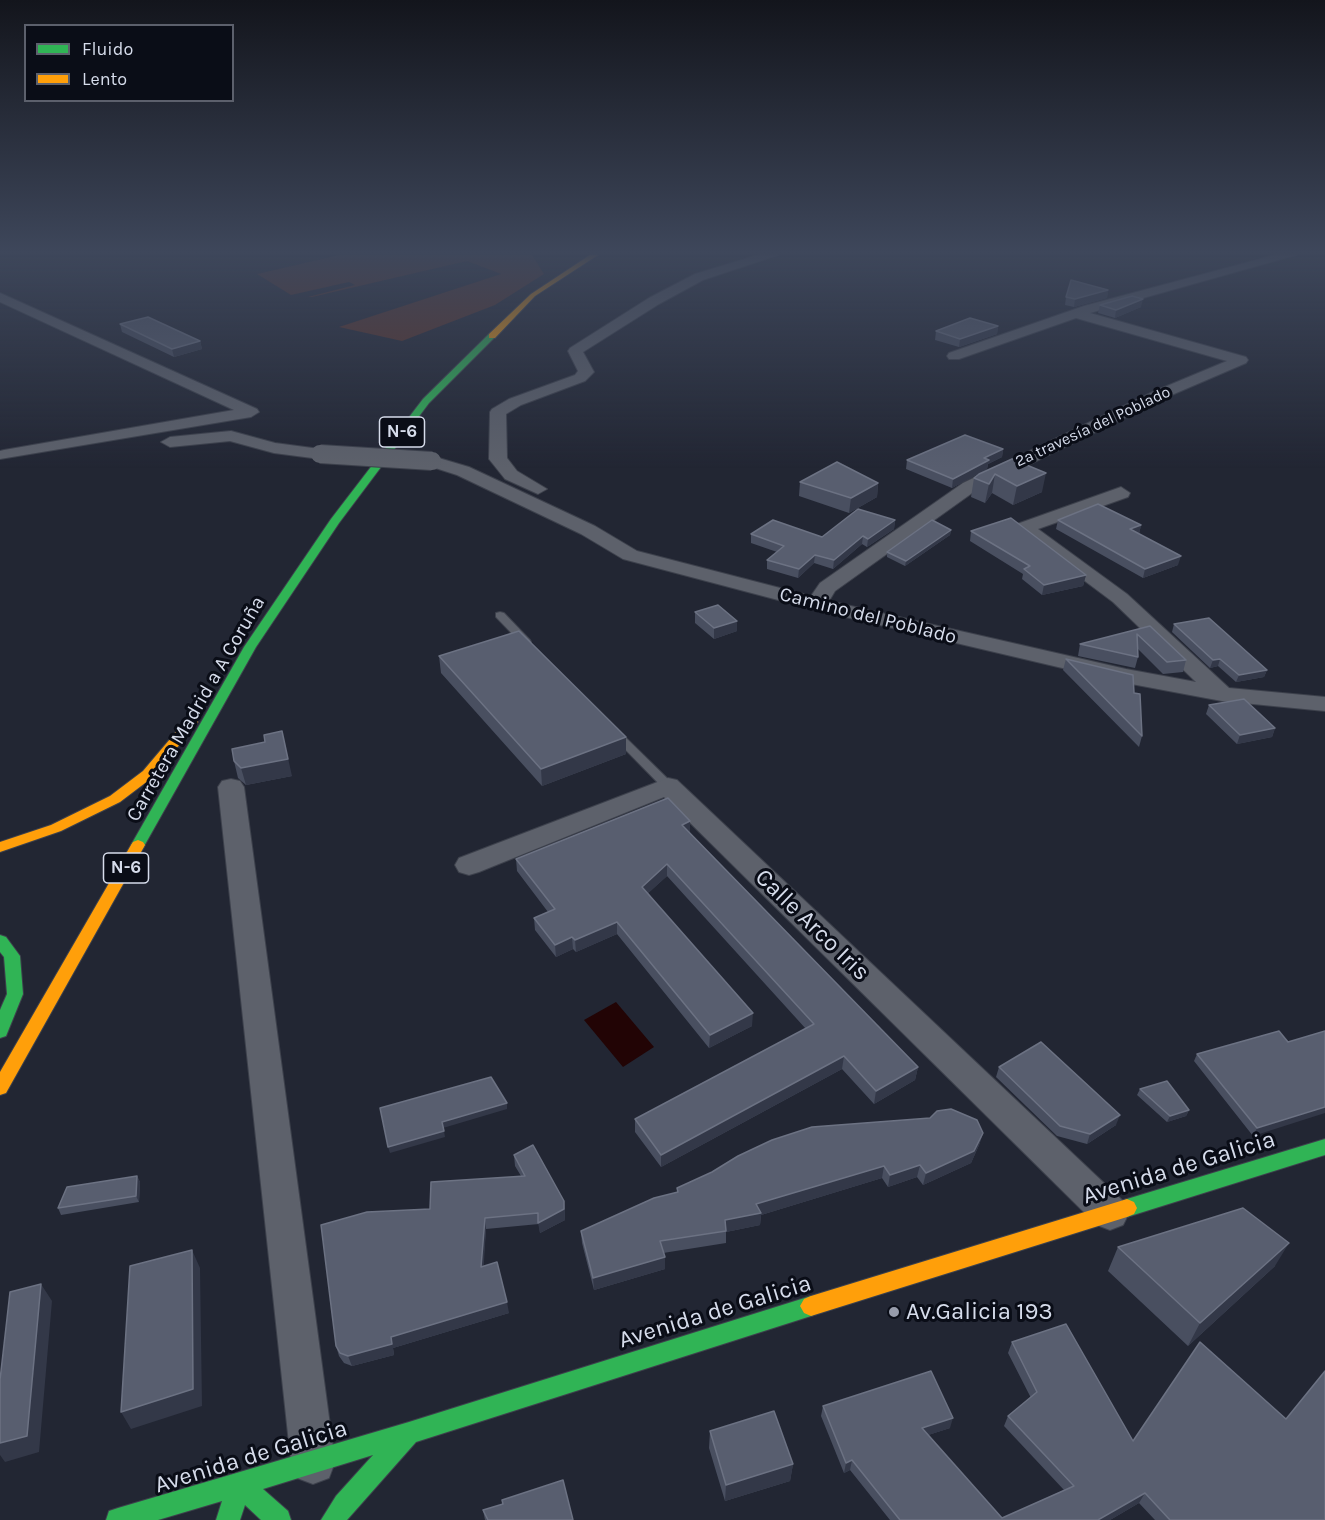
<!DOCTYPE html>
<html>
<head>
<meta charset="utf-8">
<style>
	body { margin:0 }
	#map { position:relative; width:1325px; height:1520px; overflow:hidden; background:#222633; font-family:Karla,sans-serif }
	canvas { display:block }
	.legend { position:absolute; left:24px; top:24px; width:210px; height:78px; box-sizing:border-box; background:#0a0d17; border:2px solid #5c606c; margin:0; padding:8px 10px; list-style:none; font-size:18px; color:#d6dceb }
	.legend li { display:flex; align-items:center; gap:12px; height:30px }
	.legend b { width:30px; border:2px solid #5c606c }
</style>
</head>
<body>
<div id="map">
<canvas width="1325" height="1520"></canvas>
<ul class="legend">
<li><b style="height:8px;background:#30b455"></b>Fluido</li>
<li><b style="height:8px;background:#ff9f0a"></b>Lento</li>
</ul>
</div>
<script>
const context = document.querySelector('canvas').getContext('2d');
context.lineJoin = 'round';
function paint(path, color) { context.fillStyle = color; context.fill(path, 'evenodd'); }
const poly = rows => new Path2D(rows.map(r => 'M' + r).join(''));
function strokePath(path, color, width, dash) { context.strokeStyle = color; context.lineWidth = width; context.lineCap = dash ? 'butt' : 'round'; context.setLineDash(dash || []); context.stroke(path); }
function write(font, color, halo, rows, align = 'center') {
  context.font = font + ' Karla,sans-serif'; context.lineWidth = 6; context.setLineDash([]); context.textBaseline = 'middle'; context.strokeStyle = halo; context.fillStyle = color; for (const [text, x, y, turn = 0] of rows) {
    context.save(); context.translate(x, y); context.rotate((+turn || 0) * Math.PI / 180); context.textAlign = isNaN(turn) ? turn : align; if (halo) context.strokeText(text, 0, 0); context.fillText(text, 0, 0); context.restore();
  }
}
paint(poly([
	[339,255,532,255,544,274,495,305,402,341,339,327,501,274,467,261,312,297,308,297,355,285,349,282,291,295,257,274]
]), '#5e3125');
paint(poly([
	[616,1002,654,1047,623,1067,584,1020]
]), '#220405');
const lane = poly([
	[500,612,504,613,530,640,531,642,530,644,522,644,496,617,496,613,500,612],
	[616,730,620,732,672,783,674,786,672,789,664,789,612,736,610,734,616,730]
]);
const street = poly([
	[758,255,778,255,703,280,659,304,583,352,594,372,585,381,521,405,506,414,507,458,517,471,547,489,538,494,505,479,489,459,490,412,492,409,509,399,575,375,578,371,568,351,570,348,649,298,695,274,758,255],
	[1275,255,1296,255,1090,313,1246,357,1248,360,1246,363,1167,397,975,491,835,591,829,601,1126,669,1196,682,1113,602,1014,528,1017,524,1121,487,1130,493,1128,497,1038,529,1127,594,1229,688,1325,697,1325,711,1222,701,1126,683,816,610,623,559,581,534,457,475,426,465,423,461,432,456,469,467,595,526,637,551,811,596,820,583,963,483,1155,391,1227,361,1076,318,959,359,949,359,947,356,949,353,1084,306,1275,255],
	[0,293,257,409,259,412,251,417,0,459,0,451,4,450,234,410,0,302,0,293],
	[231,431,275,443,320,449,329,454,320,459,274,453,230,441,170,447,161,442,170,437,231,431],
	[668,778,677,780,1123,1201,1129,1213,1123,1225,1110,1230,1097,1225,664,797,479,872,469,875,459,872,455,865,459,858,668,778],
	[231,779,240,781,244,787,335,1462,329,1478,313,1484,297,1478,291,1462,218,787,222,781,231,779]
]);
const fast = poly([
	[489,334,496,336,429,403,339,523,256,647,143,848,133,848,131,845,244,647,331,519,423,399,489,334],
	[0,935,6,937,20,956,23,994,6,1036,0,1038,0,1010,7,994,4,957,0,952,0,935],
	[1325,1139,1325,1155,1127,1217,1120,1214,1117,1208,1120,1202,1127,1199,1325,1139],
	[811,1296,818,1299,822,1306,818,1313,811,1316,416,1442,347,1520,321,1520,336,1496,373,1455,263,1489,288,1511,291,1520,261,1520,245,1505,240,1520,216,1520,222,1501,158,1520,106,1520,109,1511,118,1508,409,1422,811,1296]
]);
const slow = poly([
	[590,255,598,255,535,296,495,338,489,338,489,334,531,294,590,255],
	[192,718,198,722,153,777,120,802,61,831,0,852,0,842,51,825,110,796,143,771,187,719,192,718],
	[138,840,143,842,145,845,6,1093,0,1095,0,1072,131,845,133,842,138,840],
	[1127,1199,1134,1202,1137,1208,1134,1214,1127,1217,811,1316,804,1313,800,1306,804,1299,811,1296,1127,1199]
]);
strokePath(lane, '#3d414c', 2);
strokePath(street, '#3d414c', 2);
strokePath(fast, '#3d414c', 2);
strokePath(slow, '#3d414c', 2);
paint(lane, '#5d616b');
paint(street, '#5d616b');
paint(fast, '#30b455');
paint(slow, '#ff9f0a');
const streetBridge = poly([
	[320,454,432,461]
]);
strokePath(streetBridge, '#3d414c', 20, []);
strokePath(streetBridge, '#5d616b', 18);
paint(poly([
	[1108,290,1107,298,1074,307,1065,305,1066,297],
	[1100,305,1141,307,1115,318,1098,313],
	[120,324,200,341,202,349,174,357,122,332],
	[998,326,997,334,959,347,935,340,936,331],
	[1003,449,1002,457,988,464,987,469,952,488,906,469,907,460],
	[1012,459,1042,492,1013,505,992,493,985,503,971,497,974,478],
	[800,482,878,483,877,497,849,513,799,496],
	[895,520,894,529,867,547,862,544,833,569,814,563,798,578,767,569,767,560,777,552,751,543,751,534,822,537],
	[1058,520,1141,525,1139,534,1178,565,1143,578,1056,529],
	[951,530,950,535,905,566,887,557,887,552],
	[971,531,1086,575,1083,586,1042,595,1022,579,1023,574,970,541],
	[695,612,737,621,737,631,714,639,695,623],
	[1174,624,1267,670,1264,677,1236,682,1218,666,1210,668,1172,632],
	[1150,626,1186,660,1183,672,1163,674,1138,649,1138,657,1135,668,1078,656,1080,644],
	[439,656,626,754,542,786,441,673],
	[1066,659,1142,736,1139,747,1063,670],
	[1209,705,1275,728,1272,737,1237,744,1206,714],
	[265,742,292,776,246,785,238,778,234,761],
	[690,833,918,1067,915,1080,874,1104,842,1069,661,1167,635,1132,635,1119,806,1029,667,876,648,893,752,1026,709,1048,617,934,576,952,573,949,556,957,535,930,534,918,548,912,517,871,516,859],
	[1325,1031,1253,1136,1194,1061,1197,1054,1288,1042],
	[999,1067,1116,1125,1087,1144,1057,1136,996,1077],
	[1140,1089,1189,1110,1186,1116,1167,1122,1137,1095],
	[983,1133,979,1145,971,1163,923,1185,917,1177,888,1187,882,1178,761,1215,760,1225,726,1232,726,1243,663,1253,665,1269,594,1290,582,1243,581,1231,677,1192,677,1188],
	[514,1155,564,1201,565,1220,540,1233,539,1224,486,1229,483,1266,509,1313,393,1348,394,1355,352,1366,344,1363,339,1356,336,1346,430,1209,521,1176,515,1166],
	[137,1176,140,1182,139,1202,61,1215,58,1208],
	[1118,1247,1275,1266,1188,1346,1108,1271],
	[1012,1342,1133,1441,1325,1520,1155,1520,1139,1503,1110,1520,890,1520,850,1470,844,1473,821,1416,823,1406,950,1428,928,1435,1002,1518,1064,1490,1004,1426,1008,1416,1031,1398,1008,1353],
	[710,1431,793,1464,790,1481,725,1501,709,1448],
	[483,1510,573,1520,485,1520]
]), '#494f60');
paint(poly([
	[1108,290,1107,298,1074,307,1075,299],
	[1143,299,1141,307,1115,318,1116,310],
	[998,326,997,334,959,347,960,339],
	[200,341,202,349,174,357,172,349],
	[1003,449,1002,457,988,464,987,469,952,488,953,479,984,458],
	[1046,473,1042,492,1013,505,1017,486],
	[995,474,992,493,985,503,989,484],
	[878,483,877,497,849,513,851,498],
	[895,520,894,529,867,547,868,539],
	[1141,525,1139,534,1130,529],
	[951,530,950,535,905,566,906,561],
	[863,536,862,544,833,569,834,560],
	[815,555,814,563,798,578,799,569],
	[1181,556,1178,565,1143,578,1145,569],
	[1086,575,1083,586,1042,595,1044,585],
	[737,621,737,631,714,639,714,628],
	[1220,659,1218,666,1210,668,1213,660],
	[1267,670,1264,677,1236,682,1239,675],
	[1275,728,1272,737,1237,744,1240,735],
	[282,731,292,776,246,785,241,768],
	[626,737,626,754,542,786,541,769],
	[690,821,690,833,682,825],
	[667,864,667,876,642,899,642,887],
	[617,922,617,934,576,952,575,940],
	[572,937,573,949,556,957,555,945],
	[753,1013,752,1026,709,1048,710,1035],
	[844,1056,842,1069,661,1167,661,1155],
	[918,1067,915,1080,874,1104,876,1091],
	[507,1103,507,1109,443,1128,442,1122],
	[1325,1107,1325,1113,1253,1136,1257,1128],
	[1189,1110,1186,1116,1167,1122,1170,1116],
	[1120,1115,1116,1125,1087,1144,1090,1134],
	[444,1131,445,1137,390,1153,388,1147],
	[983,1133,979,1145,971,1163,923,1185,926,1173],
	[920,1165,917,1177,888,1187,890,1175],
	[884,1166,882,1178,761,1215,760,1225,726,1232,725,1220,756,1204],
	[137,1176,140,1182,139,1202,136,1196],
	[564,1201,565,1220,540,1233,538,1223],
	[485,1218,486,1229,483,1278,481,1267],
	[1289,1243,1275,1266,1188,1346,1200,1323],
	[192,1250,200,1268,202,1406,131,1429,121,1412],
	[665,1257,665,1269,594,1290,593,1278],
	[41,1284,52,1301,39,1452,5,1462,0,1455,0,1443],
	[507,1302,509,1313,393,1348,394,1355,352,1366,348,1356,391,1337],
	[953,1418,950,1428,919,1438,922,1428],
	[852,1460,850,1470,844,1473,846,1463],
	[793,1464,790,1481,725,1501,726,1485],
	[1145,1493,1139,1503,1110,1520,1098,1520]
]), '#333848');
const building = poly([
	[1071,280,1108,290,1075,299,1066,297,1071,280],
	[1132,296,1143,299,1116,310,1100,305,1132,296],
	[148,317,200,341,172,349,120,324,148,317],
	[970,318,998,326,960,339,936,331,970,318],
	[965,435,1003,449,984,458,989,460,953,479,907,460,965,435],
	[1012,459,1046,473,1017,486,995,474,989,484,974,478,979,474,1012,459],
	[837,462,878,483,851,498,800,482,837,462],
	[1098,504,1141,525,1130,529,1181,556,1145,569,1058,520,1098,504],
	[858,509,895,520,868,539,863,536,834,560,815,555,799,569,767,560,784,546,751,534,773,520,822,537,858,509],
	[1011,518,1086,575,1044,585,1024,569,1030,566,971,531,1011,518],
	[932,520,951,530,906,561,887,552,932,520],
	[718,605,737,621,714,628,695,612,718,605],
	[1209,618,1267,670,1239,675,1220,659,1213,660,1174,624,1209,618],
	[1150,626,1186,660,1167,662,1137,634,1138,657,1080,644,1150,626],
	[519,631,626,737,541,769,439,656,519,631],
	[1066,659,1133,675,1134,693,1140,694,1142,736,1066,659],
	[1244,699,1275,728,1240,735,1209,705,1244,699],
	[282,731,288,759,241,768,234,761,232,749,265,742,264,735,282,731],
	[668,798,690,821,682,825,918,1067,876,1091,844,1056,661,1155,635,1119,814,1024,667,864,642,887,753,1013,710,1035,617,922,575,940,572,937,555,945,534,918,555,909,516,859,668,798],
	[1279,1031,1288,1042,1325,1031,1325,1107,1257,1128,1197,1054,1279,1031],
	[1041,1042,1120,1115,1090,1134,1060,1126,999,1067,1041,1042],
	[491,1077,507,1103,442,1122,444,1131,388,1147,380,1108,491,1077],
	[1167,1081,1189,1110,1170,1116,1140,1089,1167,1081],
	[951,1109,977,1120,983,1133,974,1151,926,1173,920,1165,890,1175,884,1166,756,1204,761,1213,725,1220,726,1231,660,1241,665,1257,593,1278,581,1231,654,1198,678,1192,677,1188,712,1172,738,1156,772,1140,812,1127,930,1118,937,1111,951,1109],
	[533,1145,564,1201,564,1209,538,1223,538,1213,485,1218,481,1267,497,1262,507,1302,391,1337,392,1344,348,1356,340,1353,336,1346,321,1225,367,1212,430,1209,431,1182,525,1176,514,1155,533,1145],
	[137,1176,136,1196,58,1208,67,1187,137,1176],
	[1243,1208,1289,1243,1200,1323,1118,1247,1243,1208],
	[192,1250,193,1389,121,1412,130,1266,192,1250],
	[41,1284,27,1436,0,1443,0,1380,10,1292,41,1284],
	[1066,1324,1133,1441,1200,1342,1286,1419,1325,1371,1325,1520,1170,1520,1145,1493,1098,1520,900,1520,852,1460,846,1463,823,1406,931,1371,953,1418,922,1428,1002,1518,1074,1486,1008,1416,1037,1392,1012,1342,1066,1324],
	[774,1411,793,1464,726,1485,710,1431,774,1411],
	[563,1480,573,1520,488,1520,483,1510,503,1504,502,1500,563,1480]
]);
paint(building, '#585e6f');
strokePath(building, '#6c7283', 1.5);
const sky = context.createLinearGradient(0, 0, 0, 468);
sky.addColorStop(0, '#13151c');
sky.addColorStop(0.54, '#3e475b');
sky.addColorStop(1, '#3e475b00');
context.fillStyle = sky;
context.fillRect(0, 0, 1325, 468);
for (const [x, y, r, color] of [
	[894,1312,6,"#979cab"]
]) { const dot = new Path2D(); dot.arc(x, y, r, 0, 2 * Math.PI); context.fillStyle = color; context.fill(dot); strokePath(dot, '#0a0d17', 2); }
write('16px', '#d6dceb', '#0a0d17', [
	["2ª travesía del Poblado",1093,427,-25]
]);
for (const [x, y, w] of [
	[402,432,45],
	[126,868,45]
]) { const box = new Path2D(); box.roundRect(x - w / 2, y - 15, w, 30, 4.5); context.fillStyle = '#0a0d17'; context.fill(box); strokePath(box, '#d6dceb', 1.5); }
write('bold 18px', '#d6dceb', null, [
	["N-6",402,432],
	["N-6",126,868]
]);
write('20px', '#d6dceb', '#0a0d17', [
	["Camino del Poblado",868,616,14],
	["Carretera Madrid a A Coruña",196,709,-60]
]);
write('24px', '#d6dceb', '#0a0d17', [
	["Calle Arco Iris",812,925,44],
	["Avenida de Galicia",1179,1168,-17],
	["Avenida de Galicia",715,1312,-17],
	["Avenida de Galicia",251,1457,-17]
]);
write('24px', '#d6dceb', '#0a0d17', [
	["Av.Galicia 193",906,1312]
], 'left');
</script>
</body>
</html>
